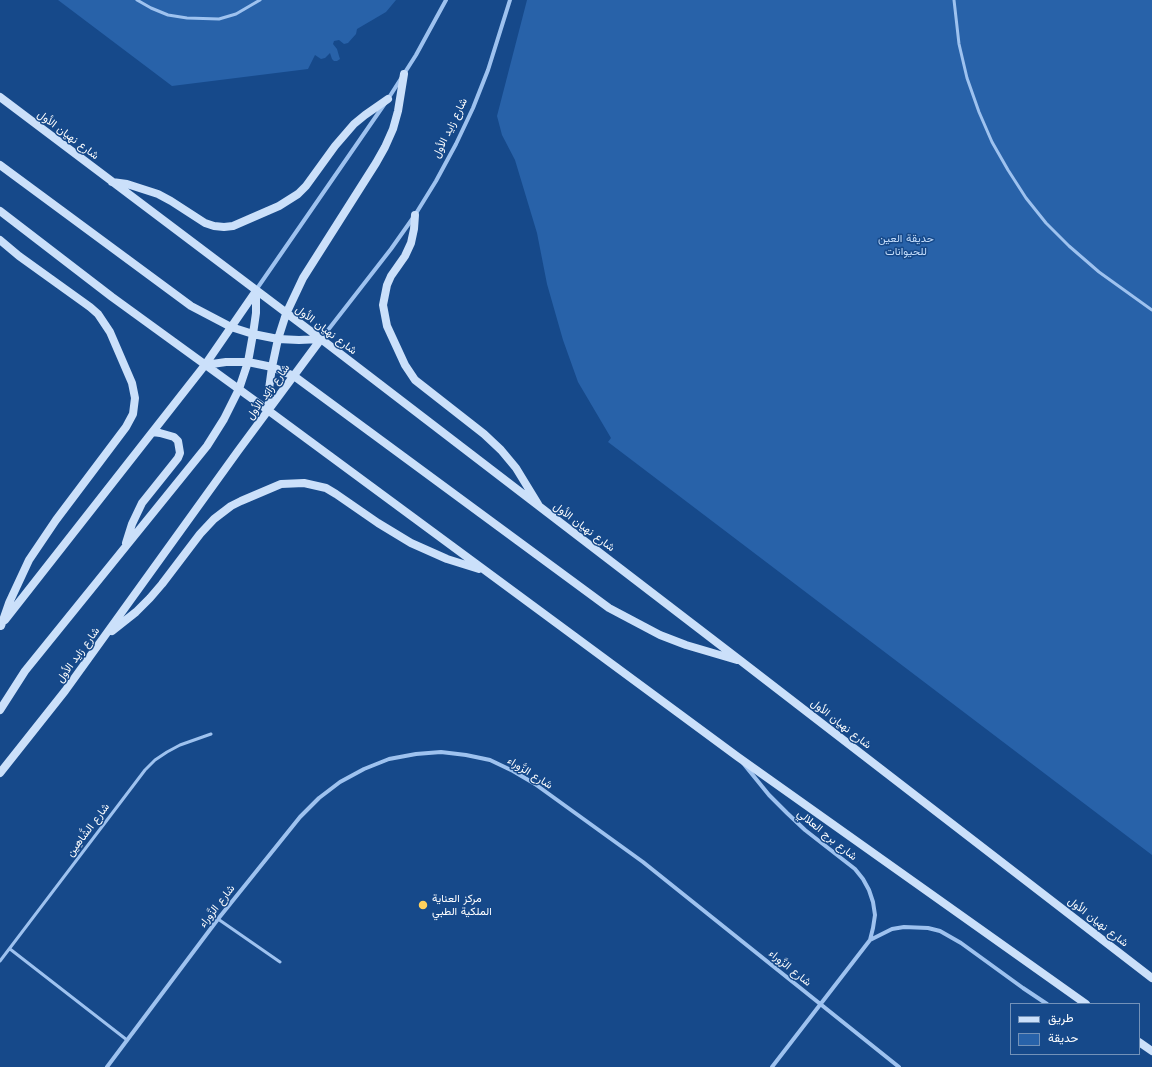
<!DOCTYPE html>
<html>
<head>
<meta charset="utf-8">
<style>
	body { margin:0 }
	#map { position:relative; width:1152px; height:1067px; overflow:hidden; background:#16498a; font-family:"Work Sans",Vazirmatn,sans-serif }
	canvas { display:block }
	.legend { position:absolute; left:1010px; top:1003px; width:130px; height:52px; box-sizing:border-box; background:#16498a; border:1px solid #7392b9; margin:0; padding:5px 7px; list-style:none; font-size:12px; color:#fff }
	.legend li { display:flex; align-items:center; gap:8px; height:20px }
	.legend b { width:20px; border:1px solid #7392b9 }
</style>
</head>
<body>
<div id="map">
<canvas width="1152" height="1067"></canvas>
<ul class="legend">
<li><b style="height:5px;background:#cbe0fa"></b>طريق</li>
<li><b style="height:11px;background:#2862a9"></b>حديقة</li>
</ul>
</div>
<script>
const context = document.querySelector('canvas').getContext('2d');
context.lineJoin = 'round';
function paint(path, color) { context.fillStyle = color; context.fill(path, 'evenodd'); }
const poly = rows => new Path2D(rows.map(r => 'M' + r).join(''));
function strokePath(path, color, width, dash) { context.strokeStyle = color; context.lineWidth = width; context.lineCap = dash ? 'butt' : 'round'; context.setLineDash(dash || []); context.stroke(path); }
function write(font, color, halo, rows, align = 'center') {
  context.font = font + ' "Work Sans",Vazirmatn,sans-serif'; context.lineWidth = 3; context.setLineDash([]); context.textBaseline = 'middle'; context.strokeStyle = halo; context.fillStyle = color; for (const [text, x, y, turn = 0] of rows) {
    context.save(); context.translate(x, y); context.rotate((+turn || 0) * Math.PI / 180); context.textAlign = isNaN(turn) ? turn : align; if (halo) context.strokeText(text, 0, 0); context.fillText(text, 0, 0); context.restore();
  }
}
paint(poly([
	[58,0,396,0,386,12,357,29,356,34,348,43,344,44,339,40,334,41,333,44,337,49,339,56,340,59,337,61,334,61,332,59,330,53,325,58,321,59,315,55,308,69,172,86],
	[527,0,1152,0,1152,855,608,442,611,438,578,382,563,340,547,284,537,233,515,160,502,135,497,116]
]), '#2862a9');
strokePath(poly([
	[137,0,151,8,168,15,187,18,219,19,236,14,260,0],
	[954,0,959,44,967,78,979,112,992,142,1008,170,1026,198,1046,223,1069,246,1099,272,1152,310],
	[218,919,280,962],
	[10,949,127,1040],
	[0,961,145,770,155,760,167,752,180,745,211,734]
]), '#9ec2ef', 3);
strokePath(poly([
	[256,290,388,99,416,55,446,0],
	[321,339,391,249,415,215,436,181,456,144,473,108,488,70,510,0],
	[743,763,769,795,787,813,805,830,855,869,863,879,869,890,873,902,875,915,873,928,870,940,772,1067],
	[870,940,892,929,904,927,928,928,940,931,961,943,1023,988,1047,1004],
	[107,1067,218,919,300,817,319,798,340,782,364,769,389,759,416,754,441,752,466,755,490,760,513,771,535,784,643,862,899,1067]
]), '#9ec2ef', 4);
strokePath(poly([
	[0,97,321,339,741,661,1152,978],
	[0,165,191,306,231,327,253,334,278,339,299,340,321,339],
	[112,182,127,184,158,194,171,201,205,223,214,226,224,227,233,226,279,206,298,194,306,186,335,146,354,124,365,115,388,99],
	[0,211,112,297,269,411,738,757,1086,1004],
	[415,215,414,229,411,243,405,256,391,276,387,285,383,305,387,326,405,365,415,380,484,434,501,450,516,468,538,504],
	[0,240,19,256,90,307,98,314,110,332,132,383,135,398,133,414,126,427,56,520,29,560,9,603,1,626],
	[205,365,226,362,248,362,272,367,294,376,609,608,660,635,686,645,737,660],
	[269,411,269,389,272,367,278,339,286,314,303,278,376,163,385,147,393,129,398,111,404,74],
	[126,543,132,524,142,503,178,458,180,453,178,441,174,437,160,433,153,432],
	[5,620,205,365,256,291],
	[112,631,136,612,150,598,162,584,200,534,214,519,231,506,241,501,281,484,304,483,326,488,336,494,378,523,411,543,447,559,479,569],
	[0,710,25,671,207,446,224,419,239,389,248,362,253,334,256,313,256,291],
	[0,773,65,691,238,451,321,339],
	[1139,1042,1152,1051]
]), '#cbe0fa', 8);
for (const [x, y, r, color] of [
	[423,905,5,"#ffd05c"]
]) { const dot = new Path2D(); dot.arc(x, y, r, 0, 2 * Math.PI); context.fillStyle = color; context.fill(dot); strokePath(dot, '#16498a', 1.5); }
write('11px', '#fff', '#16498a', [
	["شارع زايد الأول",450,128,-64],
	["شارع نهيان الأول",68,135,37],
	["شارع نهيان الأول",326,330,37],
	["شارع زايد الأول",268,392,-54],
	["شارع نهيان الأول",584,527,37],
	["شارع زايد الأول",78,655,-54],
	["شارع نهيان الأول",841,724,38],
	["شارع الزَّوراء",530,773,32],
	["شارع الشَّاهِين",88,830,-53],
	["شارع برج العلالي",827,835,39],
	["شارع الزَّوراء",217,906,-52],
	["شارع نهيان الأول",1098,922,38],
	["شارع الزَّوراء",790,968,39]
]);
write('11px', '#c4ddfb', '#16498a', [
	["حديقة العين",906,239],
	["للحيوانات",906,252]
]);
write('11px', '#fff', '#16498a', [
	["مركز العناية",432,899],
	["الملكية الطبي",432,912]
], 'left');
</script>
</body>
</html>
